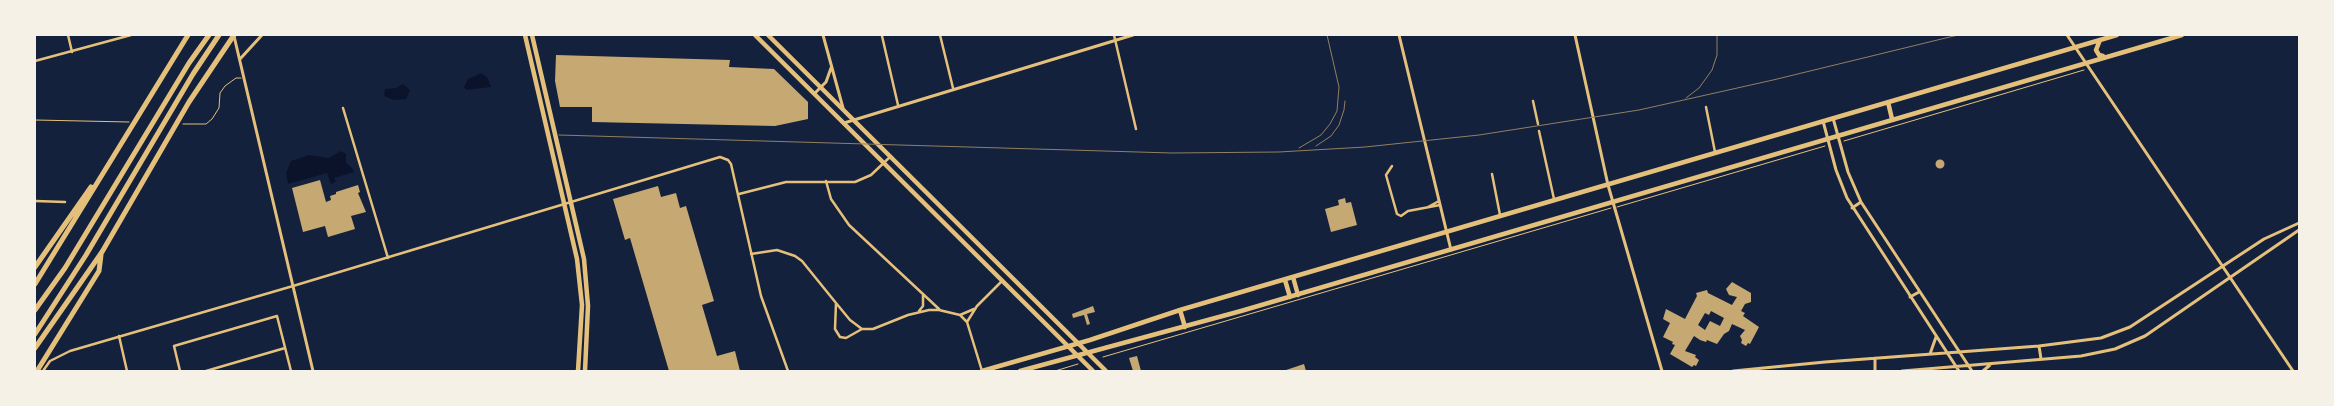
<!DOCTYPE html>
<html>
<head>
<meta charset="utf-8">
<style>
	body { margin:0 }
	#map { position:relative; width:2334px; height:406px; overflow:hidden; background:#14213d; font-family:Merriweather,serif }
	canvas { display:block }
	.frame { position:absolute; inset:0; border:36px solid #f6f1e7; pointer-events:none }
</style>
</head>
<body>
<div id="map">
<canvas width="2334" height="406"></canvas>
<div class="frame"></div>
</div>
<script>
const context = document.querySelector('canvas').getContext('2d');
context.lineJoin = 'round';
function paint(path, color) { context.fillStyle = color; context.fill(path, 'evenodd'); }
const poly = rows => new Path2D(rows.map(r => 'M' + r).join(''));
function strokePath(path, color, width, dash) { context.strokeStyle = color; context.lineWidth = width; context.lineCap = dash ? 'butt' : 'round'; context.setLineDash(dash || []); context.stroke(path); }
paint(poly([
	[481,73,487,77,491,87,466,90,464,87,468,79],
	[403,84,410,90,406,99,394,100,384,96,385,89,396,88],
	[341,151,346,154,346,163,352,168,354,172,334,178,336,182,331,184,327,173,288,184,286,173,291,161,309,155,329,158]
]), '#0b132b');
paint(poly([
	[556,55,730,60,729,67,774,69,808,102,808,119,775,126,592,122,592,107,560,107,555,81],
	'1935.5 164a4.5 4.5 0 1 1 9 0a4.5 4.5 0 1 1-9 0Z',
	[320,180,326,202,331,200,330,196,336,194,336,192,358,185,360,192,358,193,366,212,351,216,355,229,328,237,325,226,303,232,292,188],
	[658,186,661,197,676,193,680,208,686,206,714,301,702,305,717,356,735,351,740,371,669,371,630,238,625,240,613,199],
	[1345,198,1346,203,1351,202,1357,225,1331,232,1325,209,1339,205,1338,200],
	[1732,282,1751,293,1751,302,1745,304,1741,311,1745,313,1743,316,1759,327,1750,344,1748,343,1746,346,1741,343,1742,340,1740,336,1745,330,1732,324,1729,331,1724,334,1717,344,1707,340,1706,342,1700,340,1694,336,1685,351,1696,355,1695,357,1699,360,1696,366,1694,365,1692,367,1670,354,1675,345,1672,344,1673,342,1663,337,1670,323,1663,319,1666,309,1685,319,1697,296,1696,293,1707,290,1708,293,1732,305,1737,297,1729,295,1726,289],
	[1711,311,1724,318,1720,326,1710,321,1705,330,1698,325,1705,313,1709,315],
	[1093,306,1095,312,1087,314,1090,324,1087,325,1084,315,1073,318,1072,314],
	[1137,356,1141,371,1133,371,1129,358],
	[1304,364,1306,371,1283,371]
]), '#c6a872');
strokePath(poly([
	[35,120,129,122],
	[183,124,206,124,212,119,219,108,220,93,225,86,236,78,241,78],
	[1844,141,2084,70],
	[1617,207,1825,146],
	[1103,357,1611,208],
	[1055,371,1078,364]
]), '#e5c07b', 1);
strokePath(poly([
	[68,35,72,52],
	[940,35,953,88],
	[1114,35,1136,129],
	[882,36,898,105],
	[35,61,131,35],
	[1533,101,1538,124],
	[1706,107,1715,152],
	[343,108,388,258],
	[1539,131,1554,199],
	[1392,166,1386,175,1397,214,1401,216,1408,211,1440,205],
	[1492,174,1500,215],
	[826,181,831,199,849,225,939,309],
	[739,194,786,182,855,182,871,175,891,156],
	[35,201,65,202],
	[1428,207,1439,201],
	[751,254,777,250,795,256,802,261,836,303,835,329,840,337,846,338,862,329,873,329,908,315,929,310,939,310,960,315,967,322,982,371],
	[836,303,850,320,862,329],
	[919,311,923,306,923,295],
	[960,315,974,309],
	[967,322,977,306,1002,281],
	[119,336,127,371],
	[43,371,50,361,70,351,293,286,720,157,728,160,731,164,761,296,788,371],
	[180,371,174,346,277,316,291,371],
	[206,371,285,348]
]), '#e5c07b', 2.5);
strokePath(poly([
	[823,35,843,108],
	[1399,35,1451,250],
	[1575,35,1608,185,1662,371],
	[2067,35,2293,371],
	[234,36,313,371],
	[240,59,262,35],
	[814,94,826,82,831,68],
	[1833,118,1848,172,1861,202,1972,371],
	[1823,121,1836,170,1847,198,1959,371],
	[844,123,1133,35],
	[1852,208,1861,202],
	[1910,297,1919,292],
	[2039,346,2041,359],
	[1930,354,1936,337],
	[1875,358,1875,371],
	[1733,371,1825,362,2039,346,2101,338,2130,327,2264,239,2299,223],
	[1902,371,2081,356,2115,349,2145,336,2299,230],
	[1983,371,1990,365]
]), '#e5c07b', 3);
strokePath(poly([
	[525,35,577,259,582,305,578,371],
	[532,35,584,259,588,306,585,371],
	[755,35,1093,371],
	[768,35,1106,371],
	[2100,40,2096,50,2099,55,2103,56],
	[1888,102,1892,119],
	[1293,277,1298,295],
	[1285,280,1290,297],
	[1180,310,1185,327],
	[982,371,1090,340,1180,310,2117,35],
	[1020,371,1241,311,2182,35]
]), '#e5c07b', 4.5);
strokePath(poly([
	[35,267,91,187],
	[35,284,188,35],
	[35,310,65,268,189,63,209,35],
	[35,334,86,255,193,74,219,35],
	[35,348,102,252,189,102,234,35],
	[37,371,99,271,101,255]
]), '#e5c07b', 5);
strokePath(poly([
	[1686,98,1699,88,1712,70,1717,55,1717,35],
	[559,135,1172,153,1279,152,1365,147,1479,135,1639,110,1773,80,1958,35],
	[1316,146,1331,136,1339,125,1344,110,1345,101],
	[1299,148,1321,135,1330,124,1337,111,1339,87,1327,35]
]), '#918062', 1);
</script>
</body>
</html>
